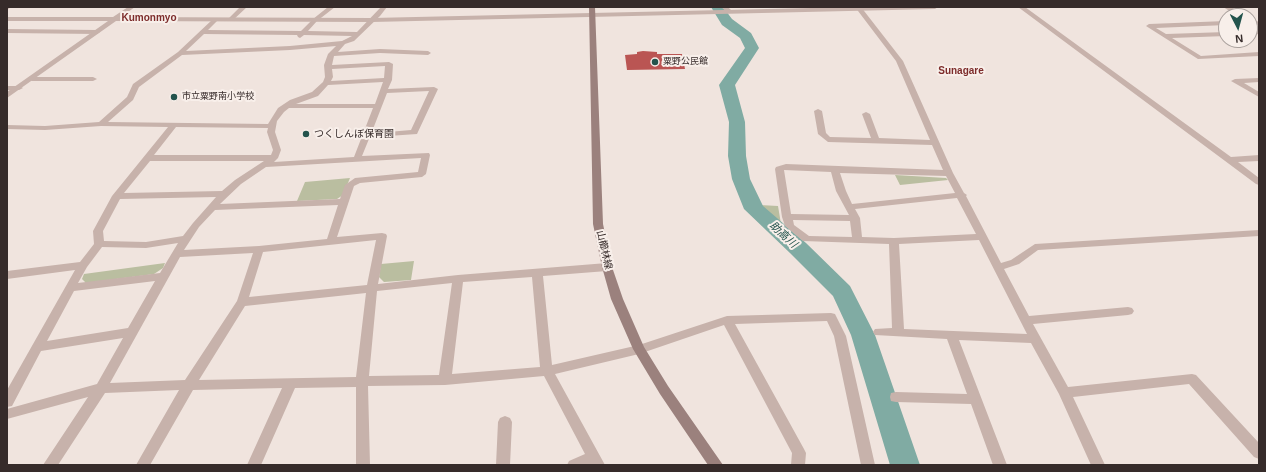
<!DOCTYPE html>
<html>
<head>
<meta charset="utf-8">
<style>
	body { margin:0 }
	#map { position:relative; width:1266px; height:472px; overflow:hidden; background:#f0e4de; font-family:Arial,sans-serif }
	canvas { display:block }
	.frame { position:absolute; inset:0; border:8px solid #362b2a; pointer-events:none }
	.north { position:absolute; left:1218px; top:8px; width:40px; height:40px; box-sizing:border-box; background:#f8efea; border:1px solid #aaa19d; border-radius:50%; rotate:174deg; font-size:11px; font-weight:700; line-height:16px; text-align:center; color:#362b2a }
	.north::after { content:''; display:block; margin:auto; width:14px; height:18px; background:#23534c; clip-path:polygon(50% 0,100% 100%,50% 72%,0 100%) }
</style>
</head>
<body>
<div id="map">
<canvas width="1266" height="472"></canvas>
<div class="frame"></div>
<div class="north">N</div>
</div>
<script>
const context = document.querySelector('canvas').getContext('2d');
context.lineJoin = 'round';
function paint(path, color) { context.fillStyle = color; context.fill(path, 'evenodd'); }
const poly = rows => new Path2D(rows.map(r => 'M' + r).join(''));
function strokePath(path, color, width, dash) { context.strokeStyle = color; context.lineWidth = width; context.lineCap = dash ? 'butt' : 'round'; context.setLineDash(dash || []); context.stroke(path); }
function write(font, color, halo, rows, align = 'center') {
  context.font = font + ' Arial,"Noto Sans JP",sans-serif'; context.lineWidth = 4; context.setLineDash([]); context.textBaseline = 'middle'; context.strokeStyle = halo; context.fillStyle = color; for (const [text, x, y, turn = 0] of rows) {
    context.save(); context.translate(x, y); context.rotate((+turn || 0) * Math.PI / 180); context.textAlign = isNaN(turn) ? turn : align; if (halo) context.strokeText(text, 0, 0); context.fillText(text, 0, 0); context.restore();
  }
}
paint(poly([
	[895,175,946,178,948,180,900,185],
	[350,178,343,195,337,199,297,201,305,182],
	[760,205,778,206,781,224],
	[414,261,411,280,384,282,379,277,381,264],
	[165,263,163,268,154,274,86,283,82,279,84,274]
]), '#babea0');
paint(poly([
	[711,7,723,7,732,19,751,33,759,48,735,85,745,122,746,156,750,179,763,206,806,243,850,286,875,335,920,465,890,465,851,335,833,296,790,253,744,209,732,179,728,156,729,122,719,85,745,48,740,38,722,25,711,7]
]), '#80aba3');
paint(poly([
	[643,51,657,52,657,54,682,54,685,69,627,70,625,55,637,54,637,52]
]), '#ba5553');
paint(poly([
	[7,7,11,7,7,10,7,7],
	[240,7,247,7,232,21,228,21,228,19,240,7],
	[328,7,335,7,317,21,308,31,357,32,381,7,387,7,380,16,354,41,345,44,338,52,380,49,428,51,431,53,428,55,380,53,334,56,332,65,389,62,393,64,392,80,388,89,434,87,438,89,417,134,388,136,371,134,362,156,429,153,430,155,426,174,422,177,360,183,354,186,337,237,382,233,386,234,387,236,378,284,458,275,607,263,611,264,612,267,611,270,607,271,543,276,552,365,639,345,727,316,831,313,835,314,846,336,875,465,861,465,834,336,827,321,735,324,804,449,806,453,805,465,791,465,792,453,724,325,639,354,555,374,605,465,567,465,569,461,585,454,544,376,445,385,368,386,370,465,356,465,356,387,295,388,261,465,247,465,282,388,193,390,150,465,136,465,179,390,105,393,58,465,43,465,88,397,7,419,7,409,97,384,123,338,41,351,12,406,7,407,7,390,75,270,7,279,7,271,80,262,94,244,93,231,112,196,168,127,101,126,45,130,7,129,7,125,45,126,99,122,127,97,133,84,178,52,213,19,218,20,208,30,301,31,313,19,328,7],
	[204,34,297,35,298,37,300,38,304,35,352,36,342,41,290,46,186,51,204,34],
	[336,46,328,54,324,65,325,77,323,82,312,92,290,100,278,108,268,124,108,122,133,100,139,87,182,55,290,50,336,46],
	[385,66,384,78,331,81,333,77,332,69,385,66],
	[383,82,375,104,296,104,318,96,328,85,383,82],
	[429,91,411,130,388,132,373,129,387,93,429,91],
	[289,108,373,108,354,157,274,162,278,158,281,150,275,132,277,121,284,112,289,108],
	[176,127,268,128,267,132,273,150,271,155,154,155,176,127],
	[421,158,418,172,355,178,345,185,340,199,220,204,241,184,266,167,421,158],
	[150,161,264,161,235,180,222,191,124,193,150,161],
	[216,197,193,223,183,236,146,242,104,241,103,231,120,199,216,197],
	[338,205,327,239,259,246,184,250,199,227,215,210,338,205],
	[376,240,367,285,249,297,263,252,376,240],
	[178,243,160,273,78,283,87,267,102,247,146,248,178,243],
	[253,253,237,301,185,380,110,383,180,257,253,253],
	[532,277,540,367,452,374,463,282,532,277],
	[155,281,128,328,47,341,74,291,155,281],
	[452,283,439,375,369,376,377,291,452,283],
	[366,293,356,377,199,380,245,306,366,293],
	[721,7,728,7,733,12,728,13,721,7],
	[855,7,861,7,903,61,953,173,964,193,967,195,966,196,1001,263,1011,260,1035,244,1259,230,1259,236,1038,250,1019,264,1004,269,1029,316,1128,307,1132,308,1134,311,1132,314,1128,315,1033,324,1068,387,1192,374,1196,375,1259,443,1259,459,1254,457,1189,384,1073,397,1105,465,1091,465,1059,394,1031,343,959,340,1007,465,993,465,971,404,896,402,891,401,890,397,891,393,896,392,967,394,947,339,875,335,873,332,875,329,892,328,889,244,803,241,785,226,782,217,775,169,776,167,786,164,943,170,932,145,828,142,818,134,814,111,818,109,822,111,826,133,830,137,871,138,862,114,866,112,870,114,879,138,930,140,896,61,855,7],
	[784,170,831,172,836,191,849,215,791,214,784,170],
	[840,173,946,176,955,193,852,204,846,191,840,173],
	[957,198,976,234,894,238,862,237,860,218,855,209,957,198],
	[793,220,850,221,852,237,809,236,794,225,793,220],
	[979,240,1027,334,904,329,899,244,979,240],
	[1018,7,1025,7,1231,157,1259,155,1259,161,1238,162,1259,178,1259,185,1256,184,1018,7],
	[1223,7,1231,7,1246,16,1238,16,1223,7],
	[1250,18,1259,22,1259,26,1250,22,1250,18],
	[1226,21,1226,25,1156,28,1166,34,1226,32,1226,36,1172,38,1201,56,1259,52,1259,56,1198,59,1146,26,1149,24,1226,21],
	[7,29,97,30,100,32,97,34,7,33,7,29],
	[1259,30,1259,34,1250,35,1250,31,1259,30],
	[29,77,93,77,97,79,93,81,32,81,28,79,29,77],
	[1259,78,1259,82,1244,83,1259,92,1259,97,1231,81,1235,79,1259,78],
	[7,86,19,86,23,88,19,90,7,90,7,86],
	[505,416,510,418,512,422,510,465,496,465,498,422,500,418,505,416]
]), '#c7b2ab');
paint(poly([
	[128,7,135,7,121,17,372,18,855,7,938,7,935,9,372,22,116,21,7,98,7,92,108,21,7,21,7,17,113,17,128,7]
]), '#c7b2ab');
paint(poly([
	[589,7,595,7,603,224,612,267,623,299,644,347,668,386,723,465,708,465,660,394,633,349,611,299,602,267,593,224,589,7]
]), '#9b817d');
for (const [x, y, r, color] of [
	[655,62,4,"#23534c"],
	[174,97,4,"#23534c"],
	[306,134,4,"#23534c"]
]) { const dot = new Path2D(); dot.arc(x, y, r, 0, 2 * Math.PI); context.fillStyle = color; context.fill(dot); strokePath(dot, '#f8efea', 1.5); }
write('9px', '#362b2a', '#f8efea', [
	["粟野公民館",663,62],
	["市立粟野南小学校",182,97]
], 'left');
write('bold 10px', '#7d2c2b', '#f8efea', [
	["Kumonmyo",149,18],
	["Sunagare",961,71]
]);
write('10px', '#362b2a', '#f8efea', [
	["つくしんぼ保育園",314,134]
], 'left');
write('10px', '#362b2a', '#f8efea', [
	["山櫛林線",604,250,77]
]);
write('italic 11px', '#23534c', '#f8efea', [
	["助高川",783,235,42]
]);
</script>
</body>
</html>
